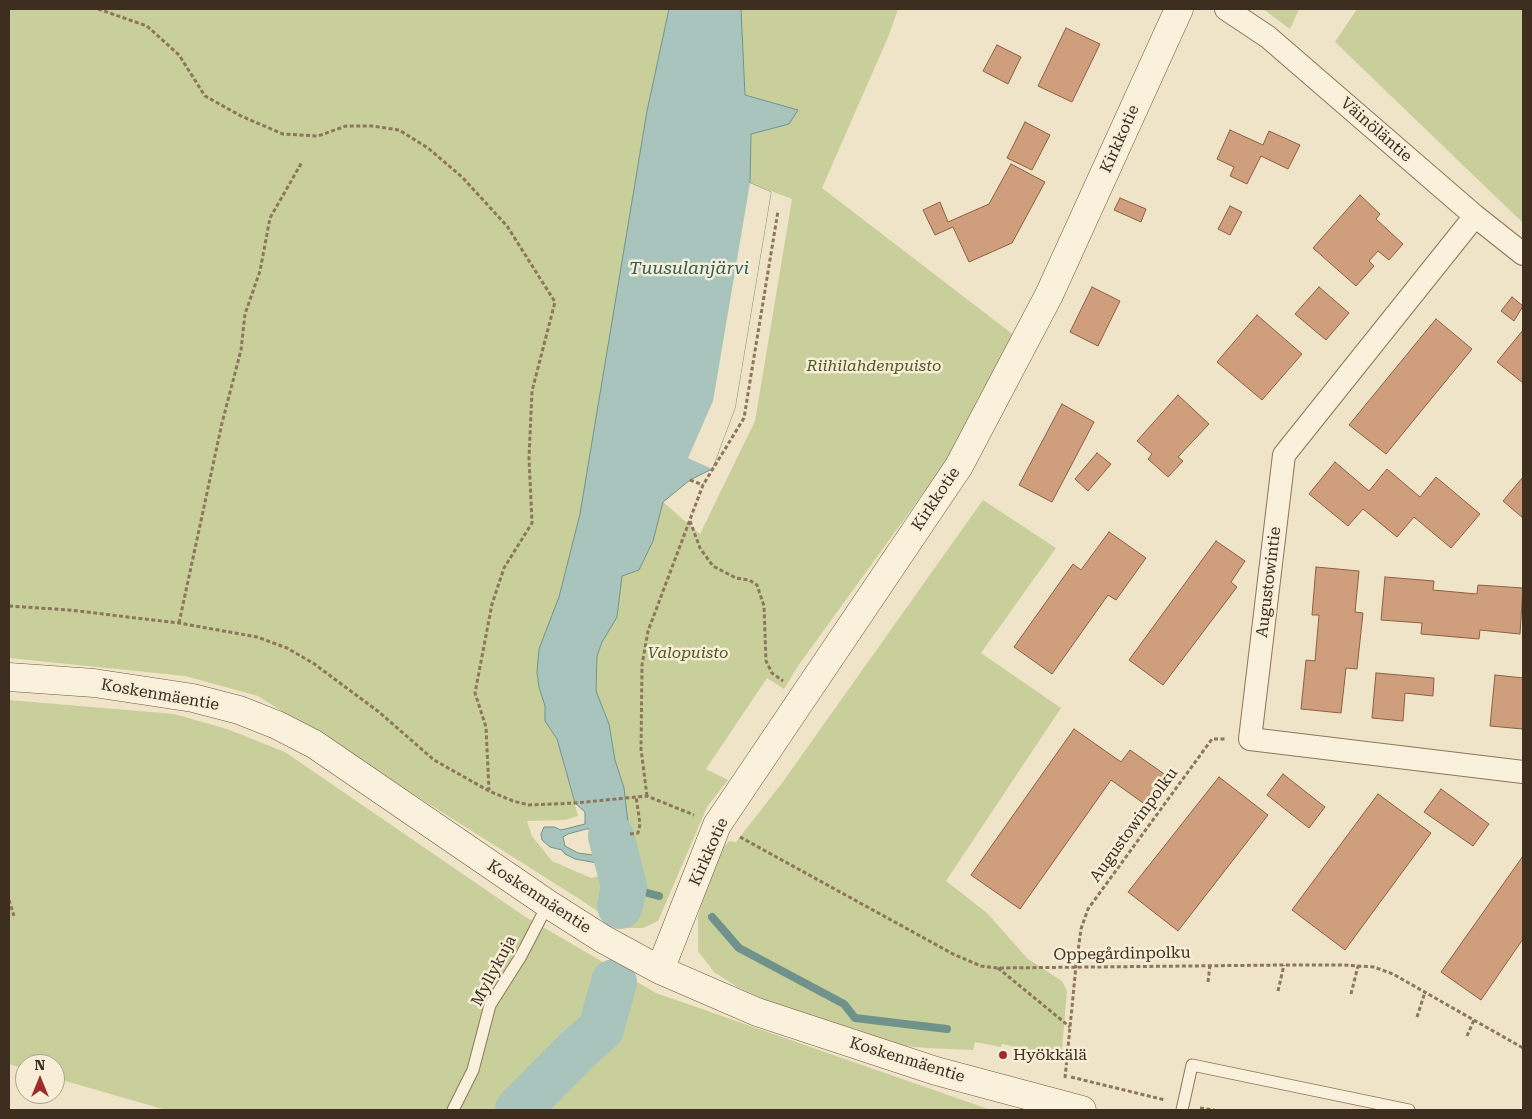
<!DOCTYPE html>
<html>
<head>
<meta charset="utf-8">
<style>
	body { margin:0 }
	#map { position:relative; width:1532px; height:1119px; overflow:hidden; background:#f0e4c8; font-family:"Roboto Serif",serif }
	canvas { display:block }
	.frame { position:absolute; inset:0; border:10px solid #3d2e20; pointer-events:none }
	.north { position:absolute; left:15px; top:1054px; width:50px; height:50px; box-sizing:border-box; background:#f7eed8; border:1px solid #ada18e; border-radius:50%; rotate:0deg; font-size:14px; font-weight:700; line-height:20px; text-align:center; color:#3d2e20 }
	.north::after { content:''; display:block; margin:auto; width:18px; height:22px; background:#9e2a2b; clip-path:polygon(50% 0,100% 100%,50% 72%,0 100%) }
</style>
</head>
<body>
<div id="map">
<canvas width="1532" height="1119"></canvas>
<div class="frame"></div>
<div class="north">N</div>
</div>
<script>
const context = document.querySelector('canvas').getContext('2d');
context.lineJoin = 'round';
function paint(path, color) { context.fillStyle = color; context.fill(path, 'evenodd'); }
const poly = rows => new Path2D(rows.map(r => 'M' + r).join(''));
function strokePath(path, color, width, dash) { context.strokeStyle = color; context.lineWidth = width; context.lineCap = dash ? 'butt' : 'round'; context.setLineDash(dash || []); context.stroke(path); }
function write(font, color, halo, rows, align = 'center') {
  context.font = font + ' "Roboto Serif",serif'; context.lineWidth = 5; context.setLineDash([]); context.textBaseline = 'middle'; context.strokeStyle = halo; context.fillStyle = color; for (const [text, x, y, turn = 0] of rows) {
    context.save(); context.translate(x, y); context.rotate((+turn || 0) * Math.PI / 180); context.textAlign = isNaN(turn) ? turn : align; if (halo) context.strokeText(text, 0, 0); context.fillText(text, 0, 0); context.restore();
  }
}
paint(poly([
	[9,9,669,9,647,111,580,514,559,597,539,649,537,672,539,687,545,706,545,721,557,739,578,816,565,820,527,821,532,836,552,861,591,878,608,874,615,894,634,889,624,788,615,760,609,724,596,691,597,656,602,642,617,617,622,576,639,570,653,541,663,502,700,534,755,421,792,199,750,183,751,134,789,124,797,110,745,95,741,9,898,9,889,35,822,188,1015,336,950,456,798,666,784,689,767,678,706,769,728,780,707,807,658,921,643,928,622,928,581,900,258,696,185,676,9,658],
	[1263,9,1299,9,1290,29],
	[1357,9,1523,9,1523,223,1335,42],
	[983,500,1056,548,981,653,1061,708,946,881,987,913,1028,959,1062,981,1067,991,1061,1060,1057,1063,1011,1049,1012,1046,1002,1044,1001,1047,975,1042,973,1050,926,1048,905,1046,884,1041,768,1001,737,987,714,972,698,951,698,918,701,905,722,849,729,841,736,842,782,783],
	[9,700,174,714,227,729,285,752,524,916,656,993,991,1110,166,1110,55,1078,55,1064,25,1064,25,1069,9,1064]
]), '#c9cf9b');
const water = poly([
	[669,9,741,9,745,95,798,110,789,124,751,134,750,183,771,192,735,408,712,469,690,480,663,502,653,541,639,570,622,576,617,617,602,642,597,656,596,691,609,724,615,760,624,788,629,832,592,840,589,829,586,829,568,834,563,837,565,846,578,853,601,856,599,845,630,839,634,889,630,904,625,906,620,906,617,902,613,887,603,864,575,859,565,854,562,850,550,847,542,840,541,834,544,827,554,827,561,830,585,824,585,812,575,803,557,739,545,721,545,706,539,687,537,672,539,649,559,597,580,514,647,111,669,9]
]);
paint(water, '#a9c4bc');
strokePath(water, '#6f938a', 1);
paint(poly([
	[750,183,771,192,735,408,712,469,688,458,713,401]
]), '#f0e4c8');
strokePath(poly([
	[625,887,659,896],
	[712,917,739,948,844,1004,855,1018,947,1029]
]), '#6f938a', 8);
strokePath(poly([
	[611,836,624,886,620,906],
	[518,1110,578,1049,601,1029,614,982]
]), '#a9c4bc', 46);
const building = poly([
	[1066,28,1100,44,1072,102,1038,86,1066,28],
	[997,45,1021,57,1008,84,983,71,997,45],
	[1025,122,1050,135,1032,170,1007,158,1025,122],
	[1230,130,1263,145,1269,131,1300,145,1288,169,1261,156,1247,184,1230,176,1234,167,1217,159,1230,130],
	[1011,164,1045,182,1012,243,969,262,953,227,935,235,923,210,940,202,948,222,989,204,1011,164],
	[1360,195,1380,214,1376,219,1403,244,1389,260,1378,251,1369,261,1374,266,1356,286,1313,248,1360,195],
	[1120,198,1146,209,1141,222,1114,210,1120,198],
	[1230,206,1242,212,1230,235,1218,229,1230,206],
	[1092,287,1120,301,1098,346,1070,332,1092,287],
	[1319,287,1349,313,1326,340,1295,314,1319,287],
	[1512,297,1523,306,1514,321,1501,311,1512,297],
	[1257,315,1302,354,1262,400,1217,362,1257,315],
	[1436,319,1472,349,1386,454,1349,425,1436,319],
	[1523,330,1523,383,1497,362,1523,330],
	[1178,395,1209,424,1178,457,1183,461,1168,477,1148,459,1152,454,1137,441,1178,395],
	[1062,404,1094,422,1052,502,1019,485,1062,404],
	[1097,453,1111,464,1088,491,1075,479,1097,453],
	[1335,462,1369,491,1387,469,1420,497,1436,477,1480,514,1451,548,1414,517,1397,537,1363,509,1348,526,1309,494,1335,462],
	[1523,477,1523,518,1503,501,1523,477],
	[1109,532,1146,558,1116,600,1108,595,1052,674,1014,647,1073,564,1081,570,1109,532],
	[1216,541,1245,561,1231,582,1237,587,1163,685,1129,660,1216,541],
	[1316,567,1359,571,1355,612,1363,613,1357,669,1346,668,1341,713,1301,709,1306,660,1315,661,1319,615,1312,615,1316,567],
	[1385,577,1434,581,1433,590,1477,594,1478,585,1523,588,1520,634,1480,630,1479,639,1421,634,1422,623,1381,620,1385,577],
	[1376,673,1434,678,1433,696,1405,693,1403,721,1372,718,1376,673],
	[1495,675,1523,678,1523,729,1490,726,1495,675],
	[1074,729,1121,762,1130,750,1167,776,1146,805,1111,780,1020,909,971,875,1074,729],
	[1283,774,1325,807,1309,828,1267,795,1283,774],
	[1219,777,1268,815,1178,931,1128,892,1219,777],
	[1441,789,1489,824,1473,846,1424,812,1441,789],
	[1378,794,1431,833,1345,950,1292,910,1378,794],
	[1523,856,1523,939,1481,1000,1441,972,1523,856]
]);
paint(building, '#cf9f7d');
strokePath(building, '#8d5f41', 1);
const lane = poly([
	[453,1110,473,1070,490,1005,521,956,548,904],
	[1182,1110,1192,1065,1409,1110]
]);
const street = poly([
	[1226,9,1268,37,1475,216,1523,254],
	[1475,216,1284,455,1250,739,1523,772]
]);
const secondary = poly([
	[9,677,94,683,193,698,239,710,277,725,314,744,548,904,603,939,660,970,757,1012,936,1071,1082,1110],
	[660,970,717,825,959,466,1049,295,1179,9]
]);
strokePath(lane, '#8d765c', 13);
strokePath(street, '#8d765c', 24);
strokePath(secondary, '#6f573f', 29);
strokePath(poly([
	[98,9,147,26,179,55,205,96,241,116,283,134,318,136,346,126,372,126,399,130,428,148,462,177,507,226,555,302,532,391,529,458,532,523,504,568,492,604,475,693,486,727,489,790],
	[690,480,703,485],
	[690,521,700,548,713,566,736,578,749,580,757,585,764,606,766,661,772,673,783,681],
	[9,606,69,610,179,623,257,637,287,648,313,663,379,712,434,760,489,791,513,801,529,805,575,803,647,796,694,815],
	[179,623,222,423,241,350,245,314,260,271,270,218,302,162],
	[647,796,641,749,642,665,648,631,703,485,744,418,778,211],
	[630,834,638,833,640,824,636,796],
	[740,837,953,954,981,966,998,968,1284,965,1344,965,1374,967,1393,974,1523,1048],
	[9,900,14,916],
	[998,968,1070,1027],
	[1208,982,1210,965],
	[1278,991,1284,965],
	[1351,994,1358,966],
	[1417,1017,1425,992],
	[1467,1036,1474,1020],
	[1071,1077,1165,1100],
	[1065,1078,1076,966,1081,929,1088,909,1212,739,1227,739],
	[1200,1108,1214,1110]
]), '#8d765c', 3, [4, 2.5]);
strokePath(lane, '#faf1dc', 11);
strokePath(street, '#faf1dc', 22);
strokePath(secondary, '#faf1dc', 28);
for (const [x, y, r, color] of [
	[1003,1055,5,"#9e2a2b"]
]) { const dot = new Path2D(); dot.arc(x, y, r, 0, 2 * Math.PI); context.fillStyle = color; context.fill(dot); strokePath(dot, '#f7eed8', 2); }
write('16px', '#3d2e20', '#f7eed8', [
	["Väinöläntie",1376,130,41],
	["Kirkkotie",1120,139,-66],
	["Kirkkotie",936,499,-56],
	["Augustowintie",1269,582,-83],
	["Koskenmäentie",160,695,10],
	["Augustowinpolku",1134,825,-54],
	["Kirkkotie",709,852,-66],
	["Koskenmäentie",539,897,33],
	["Oppegårdinpolku",1122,954,-1],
	["Myllykuja",494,971,-62],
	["Koskenmäentie",907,1060,17]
]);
write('italic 16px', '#4d5a26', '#f7eed8', [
	["Riihilahdenpuisto",874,366],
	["Valopuisto",688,653]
]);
write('16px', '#3d2e20', '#f7eed8', [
	["Hyökkälä",1013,1055]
], 'left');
write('italic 18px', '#2f5d5a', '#f7eed8', [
	["Tuusulanjärvi",689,269]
]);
</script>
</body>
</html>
